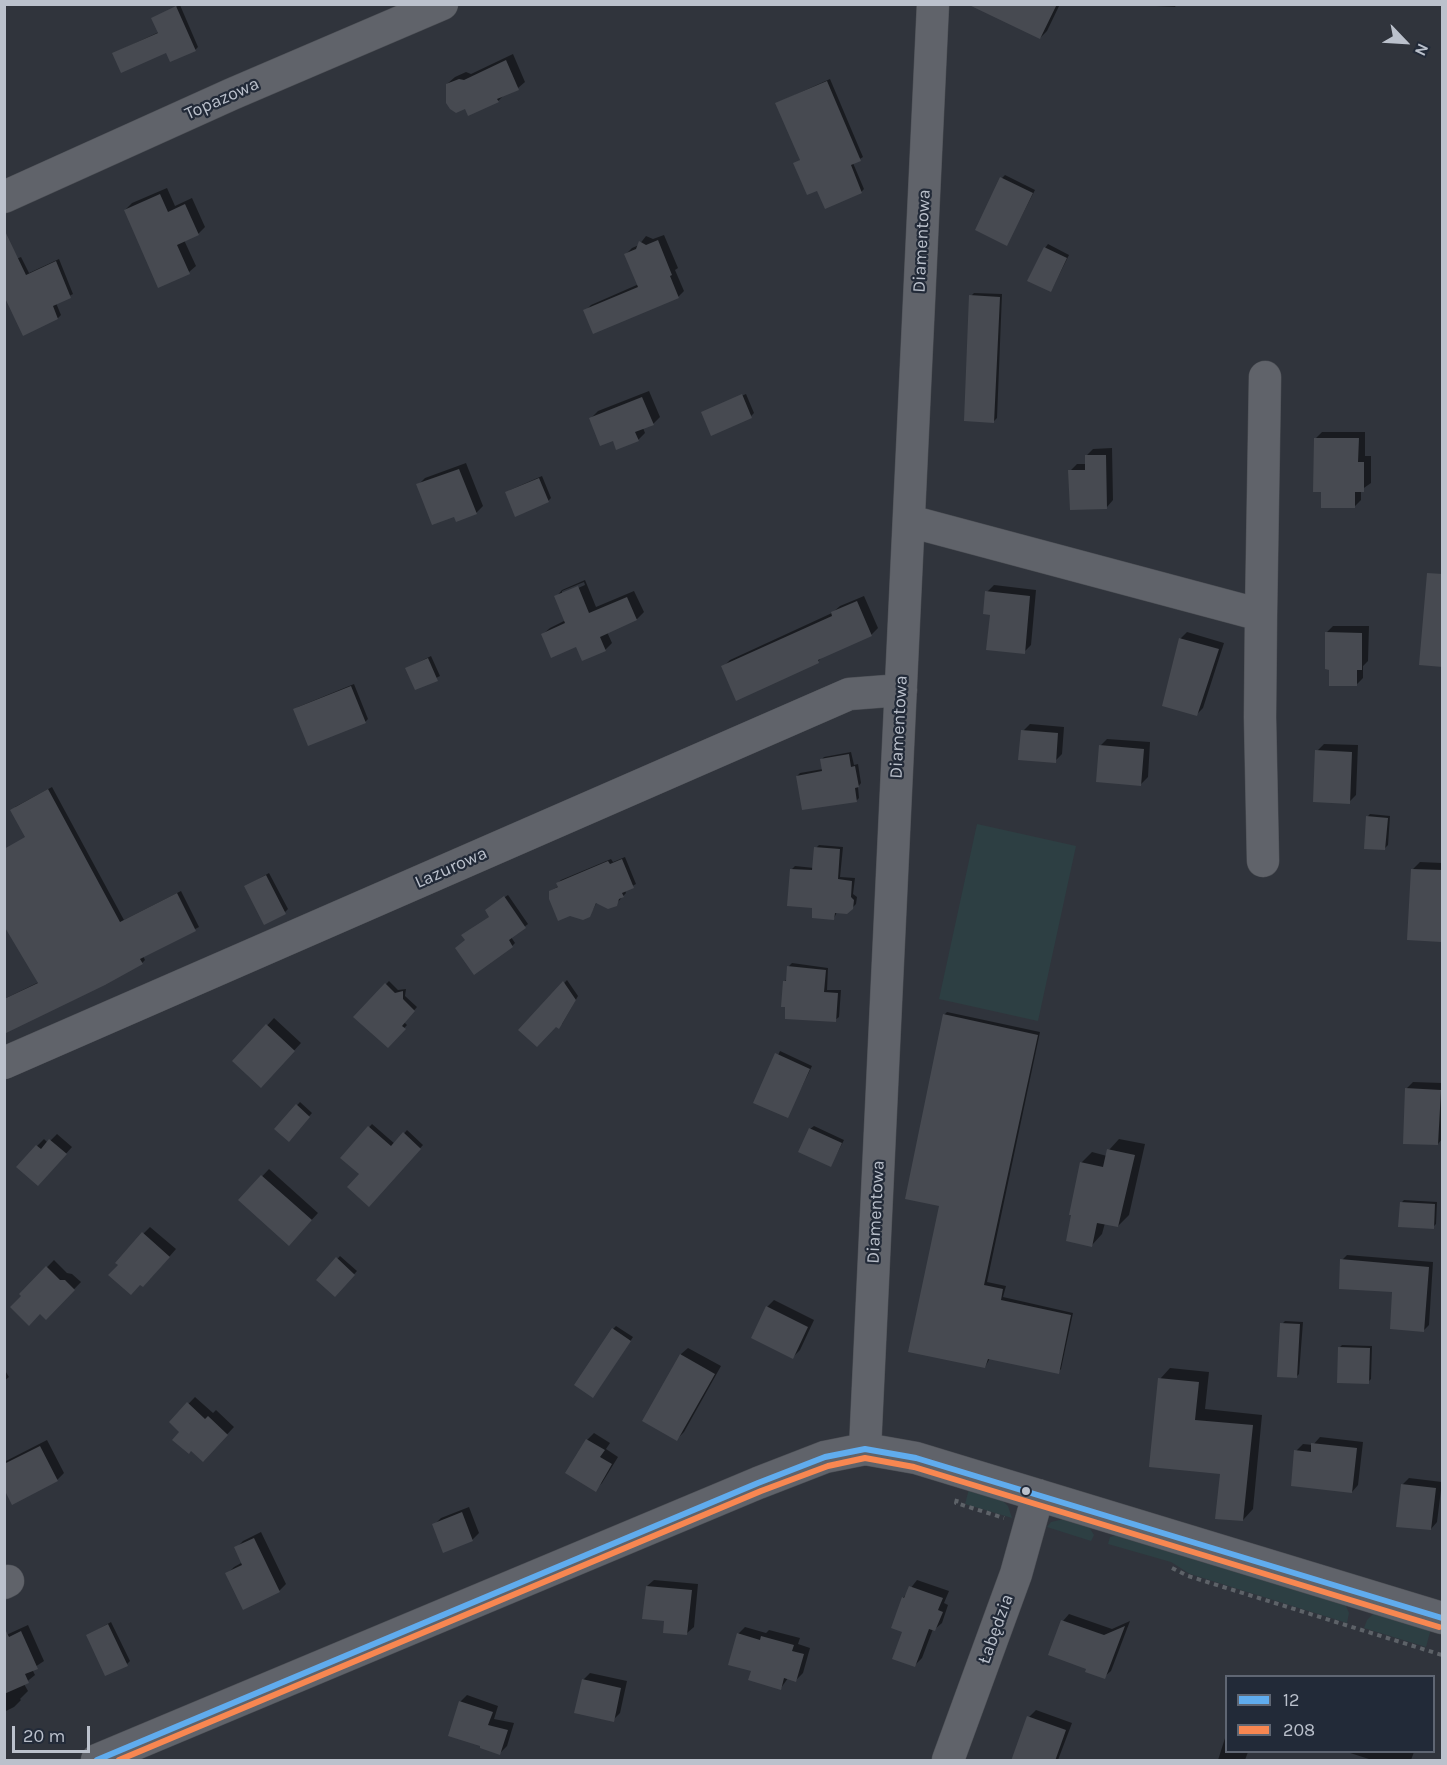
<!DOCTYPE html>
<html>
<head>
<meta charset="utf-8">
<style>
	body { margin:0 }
	#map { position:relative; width:1447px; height:1765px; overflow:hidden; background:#30343c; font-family:Karla,sans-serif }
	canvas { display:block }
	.frame { position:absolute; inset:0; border:6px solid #bbc1cc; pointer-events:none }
	.legend { position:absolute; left:1225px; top:1675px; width:210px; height:78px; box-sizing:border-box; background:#222a38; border:2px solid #5f6673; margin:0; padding:8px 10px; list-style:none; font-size:18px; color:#bbc1cc }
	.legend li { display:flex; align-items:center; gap:12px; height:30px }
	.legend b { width:30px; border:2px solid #5f6673 }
	.north { position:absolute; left:1375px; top:12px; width:60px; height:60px; -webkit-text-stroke:4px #222a38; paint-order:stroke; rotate:115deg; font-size:16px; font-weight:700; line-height:24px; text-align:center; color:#bbc1cc }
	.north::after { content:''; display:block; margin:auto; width:21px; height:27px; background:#bbc1cc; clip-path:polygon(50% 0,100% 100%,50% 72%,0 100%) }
	.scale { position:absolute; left:12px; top:1726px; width:78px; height:27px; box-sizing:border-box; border:3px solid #bbc1cc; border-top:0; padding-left:8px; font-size:18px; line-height:21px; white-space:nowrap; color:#bbc1cc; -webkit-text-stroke:4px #222a38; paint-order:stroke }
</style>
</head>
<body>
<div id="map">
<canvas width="1447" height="1765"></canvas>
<div class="frame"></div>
<ul class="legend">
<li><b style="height:8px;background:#60acee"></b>12</li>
<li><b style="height:8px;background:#f88751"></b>208</li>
</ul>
<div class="north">N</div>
<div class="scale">20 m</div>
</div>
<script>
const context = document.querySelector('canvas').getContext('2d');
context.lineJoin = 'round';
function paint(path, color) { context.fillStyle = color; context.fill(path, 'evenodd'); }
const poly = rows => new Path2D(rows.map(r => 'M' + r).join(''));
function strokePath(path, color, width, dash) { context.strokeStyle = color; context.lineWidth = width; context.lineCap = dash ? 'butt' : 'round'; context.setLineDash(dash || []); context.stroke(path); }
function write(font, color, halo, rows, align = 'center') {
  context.font = font + ' Karla,sans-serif'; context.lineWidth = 4.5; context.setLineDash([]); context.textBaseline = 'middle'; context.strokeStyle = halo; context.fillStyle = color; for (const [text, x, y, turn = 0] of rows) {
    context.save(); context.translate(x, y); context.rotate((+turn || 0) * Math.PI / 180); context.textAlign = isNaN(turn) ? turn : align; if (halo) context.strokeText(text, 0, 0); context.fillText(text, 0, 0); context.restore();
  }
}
paint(poly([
	[977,824,1076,846,1038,1021,939,999],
	[969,1489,1002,1500,1008,1506,1012,1518,965,1504],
	[1064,1519,1089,1527,1094,1535,1091,1541,1047,1527,1051,1522],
	[1117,1535,1343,1599,1349,1613,1347,1623,1190,1574,1171,1562,1108,1544,1110,1537],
	[1384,1612,1431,1629,1426,1647,1364,1628,1367,1620,1373,1614]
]), '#2d3f43');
paint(poly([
	[988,4,1060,4,1047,31,1040,38],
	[1156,4,1177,4,1175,7,1156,6],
	[180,5,198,47,195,50,171,60,167,51,114,53,159,32,152,18],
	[513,54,525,82,518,88,505,94,498,101,466,107,447,84,455,77,466,72,471,74],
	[830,79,863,157,853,163,864,189,861,192,818,189,795,163,802,159,777,103],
	[1005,175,1035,190,1007,244,1002,178],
	[167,188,175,206,192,198,205,227,198,234,184,240,196,266,189,272,125,210,132,203],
	[664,235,678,268,675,270,684,291,678,297,585,311,591,305,639,284,626,254,632,248,639,245,646,236,653,239],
	[1048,244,1069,255,1053,287,1045,248],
	[21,257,29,273,59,259,73,294,56,303,61,315,58,318,24,334,4,264],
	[974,293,1002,294,997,418,994,421,971,296],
	[649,391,660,417,653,424,643,428,645,433,638,440,614,439,591,418,598,411],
	[746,394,754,413,751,416,703,412],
	[1322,432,1365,432,1365,456,1371,456,1371,483,1361,490,1361,500,1354,507,1322,490,1315,439],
	[1112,448,1113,500,1107,507,1070,471,1077,464,1087,464,1086,456,1093,449],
	[466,463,483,506,476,513,455,515,418,485,425,478],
	[542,476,551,498,548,501,507,493,510,490],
	[585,580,596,607,634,591,644,612,637,619,607,632,612,643,605,650,543,634,550,628,566,620,556,597,562,590],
	[584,582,585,585,562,595,562,591],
	[994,585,1036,590,1031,645,1024,652,991,613,987,592],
	[864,596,878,628,871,635,825,655,818,661,723,667,730,660,832,613,840,606],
	[1333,626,1369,626,1368,661,1363,666,1363,678,1356,685,1326,633],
	[1187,632,1224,643,1203,708,1196,715,1180,639],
	[431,656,440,676,416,688,407,668],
	[354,684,368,719,365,722,295,710,298,707],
	[1030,724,1064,727,1062,754,1055,761,1023,731],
	[1107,739,1150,742,1148,777,1141,784,1100,746],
	[1324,744,1358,745,1356,795,1349,802,1317,751],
	[851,752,854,765,858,764,861,783,858,787,859,798,856,801,797,776,800,773,823,769,821,760,824,757],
	[52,787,124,920,181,891,199,927,143,956,145,960,142,963,4,1032,4,999,39,982,26,837,15,807],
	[1370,814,1390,816,1388,845,1385,848,1367,817],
	[819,845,843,847,840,877,855,878,853,894,857,897,856,904,852,908,837,912,834,918,814,906,792,869,795,866,814,868,816,848],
	[625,857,636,884,625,890,626,893,616,904,597,902,590,915,550,891,559,886,558,883,561,880,611,859,613,862],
	[1420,862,1442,863,1442,938,1441,940,1413,869],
	[269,873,288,909,285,912,246,886],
	[508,895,528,924,511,937,515,943,512,946,474,973,467,940,491,916,490,907],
	[792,963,828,968,827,990,841,990,839,1017,835,1020,784,982,787,979,789,966],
	[567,980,578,996,562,1024,520,1030],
	[389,981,398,990,406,989,405,996,417,1007,404,1022,407,1025,388,1046,355,1017],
	[947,1012,1040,1032,987,1282,1006,1286,1003,1297,1073,1313,1061,1369,1058,1372,990,1358,985,1367,940,1205,944,1015],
	[274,1018,301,1043,268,1079,235,1061],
	[780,1051,812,1066,787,1117,755,1102],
	[1413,1082,1442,1083,1442,1139,1438,1144,1406,1089],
	[300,1102,312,1113,288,1140,276,1129],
	[372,1124,395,1144,407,1130,423,1145,369,1205,361,1174,342,1158],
	[814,1126,844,1140,831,1165,810,1129],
	[57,1134,72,1147,45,1177,37,1146,44,1139,48,1143],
	[1119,1139,1145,1144,1129,1215,1118,1226,1105,1223,1102,1234,1092,1245,1081,1163,1092,1152,1107,1156,1109,1150],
	[269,1169,318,1213,296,1237,240,1200],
	[1404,1200,1437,1202,1436,1224,1433,1227,1401,1203],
	[150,1227,176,1249,150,1279,143,1234],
	[1347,1255,1433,1262,1429,1325,1424,1330,1394,1291,1342,1260],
	[340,1256,357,1271,335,1295,318,1280],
	[54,1260,67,1273,72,1274,81,1282,46,1318,21,1294],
	[774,1300,814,1320,800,1350,793,1357,767,1307],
	[1285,1321,1303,1322,1299,1374,1296,1377,1282,1324],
	[616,1326,633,1337,596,1393,613,1329],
	[1342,1345,1372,1346,1371,1379,1368,1382,1339,1348],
	[688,1348,721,1366,684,1432,677,1439,644,1420,681,1354],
	[1170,1368,1209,1372,1205,1409,1262,1415,1253,1509,1243,1520,1222,1472,1160,1379],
	[4,1369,9,1377,4,1381],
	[195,1397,213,1413,216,1410,234,1427,203,1460,181,1432,171,1422],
	[594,1433,610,1443,606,1449,618,1457,602,1483,595,1490,587,1440],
	[1320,1437,1363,1442,1358,1485,1352,1492,1296,1451,1303,1444,1313,1445],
	[47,1440,64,1473,57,1480,4,1486,4,1462],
	[1409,1478,1442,1482,1437,1522,1431,1529,1402,1485],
	[469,1507,479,1533,472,1540,434,1525,441,1518],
	[261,1532,286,1584,279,1591,227,1574,234,1567,243,1562,236,1548,243,1541],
	[654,1580,698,1584,694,1627,687,1633,666,1620,647,1586],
	[917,1580,949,1591,944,1603,948,1605,942,1623,935,1629,933,1629,922,1658,915,1665,904,1631,903,1598],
	[1069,1614,1112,1629,1130,1621,1111,1671,1104,1677,1088,1668,1063,1621],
	[111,1622,130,1661,127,1664,88,1635],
	[28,1625,44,1661,32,1669,35,1675,24,1684,28,1691,20,1699,21,1700,14,1707,4,1712,4,1636],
	[745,1627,766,1633,769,1630,800,1638,798,1644,810,1648,803,1673,796,1680,788,1678,781,1688,738,1634],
	[590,1673,627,1681,620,1713,613,1720,583,1680],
	[467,1695,498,1706,494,1719,514,1723,507,1746,500,1753,460,1702],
	[1036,1710,1072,1723,1058,1760,1012,1760,1029,1717],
	[1226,1735,1226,1752,1248,1752,1245,1760,1218,1760],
	[1347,1752,1414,1752,1411,1760,1372,1760]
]), '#0007');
paint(poly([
	[967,4,1057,4,1040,39],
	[176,6,196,51,170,62,166,53,121,73,112,53,158,33,151,18],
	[506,60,519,90,497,99,499,102,468,116,465,109,456,113,450,109,446,103,446,84,459,79,464,80],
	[827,81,861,161,851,165,862,193,825,209,817,191,807,195,793,163,800,160,775,103],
	[1000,177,1033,193,1007,246,975,230],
	[160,194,168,212,185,204,199,235,177,245,190,274,158,288,124,210],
	[4,229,26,275,56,261,71,298,53,306,58,319,23,336,4,296],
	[658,240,672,275,670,276,679,298,593,334,583,310,638,287,624,254,636,249,639,241,646,245],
	[1044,247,1067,258,1051,292,1027,281],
	[969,295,1000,297,994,423,964,421],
	[742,394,752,418,711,436,701,412],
	[642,397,654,425,635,432,639,441,616,450,613,441,600,446,589,418],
	[1314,438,1359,438,1358,462,1364,462,1364,492,1355,492,1355,508,1321,508,1321,492,1313,492],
	[1085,455,1106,455,1107,509,1070,510,1068,470,1085,470],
	[459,469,477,514,456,522,454,517,432,525,416,484],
	[539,478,549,502,515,517,505,492],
	[1427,573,1443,574,1443,667,1419,665],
	[578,586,589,613,627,597,637,620,600,637,606,651,582,661,576,647,551,658,541,634,565,623,554,596],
	[985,591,1030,596,1025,654,986,650,990,615,983,614],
	[857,601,872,636,818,660,819,663,736,701,721,666,832,616,831,612],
	[1325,632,1362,633,1362,670,1357,670,1357,686,1329,686,1329,670,1325,669],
	[1179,638,1219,649,1197,716,1162,706],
	[428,658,438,681,415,690,405,668],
	[351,686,366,723,308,746,293,709],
	[1021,730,1058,733,1056,763,1018,760],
	[1099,745,1144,749,1141,786,1096,782],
	[1315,750,1352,752,1350,804,1313,802],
	[849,754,851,767,855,766,859,787,855,788,857,802,802,810,796,776,822,771,820,759],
	[48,789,120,922,177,893,196,931,140,959,143,964,105,985,4,1034,4,999,38,983,4,926,4,849,25,837,10,810],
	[1366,816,1388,818,1385,850,1364,849],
	[814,847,840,849,838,879,852,881,851,897,854,900,853,909,847,914,835,913,834,920,812,918,812,908,787,906,790,869,812,870],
	[622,859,634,888,622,893,624,897,619,899,617,906,608,909,596,903,590,917,583,920,570,916,558,921,549,899,549,891,558,887,556,883,608,861,610,864],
	[1411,869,1443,870,1441,942,1407,940],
	[266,875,286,914,264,925,244,886],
	[504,896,526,928,509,940,513,947,474,975,455,948,465,940,461,935,489,917,485,910],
	[787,966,826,970,824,992,838,993,836,1022,785,1019,785,1007,781,1007,783,981,786,981],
	[563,981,576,1000,559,1029,556,1027,537,1047,518,1030],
	[385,983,395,993,403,991,403,999,415,1011,402,1026,406,1029,388,1048,353,1017],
	[943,1014,1038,1035,984,1285,1003,1289,1001,1300,1071,1315,1059,1374,988,1359,985,1368,908,1352,939,1206,905,1199],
	[266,1024,295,1051,261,1088,232,1061],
	[775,1053,810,1069,788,1118,753,1103],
	[1405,1088,1441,1090,1438,1145,1403,1144],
	[296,1104,310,1117,289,1142,274,1129],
	[368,1126,391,1146,403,1132,421,1149,369,1207,347,1187,359,1174,340,1158],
	[809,1128,842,1143,831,1167,798,1152],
	[49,1139,67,1154,38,1186,16,1167,36,1145,41,1149],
	[1107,1149,1135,1155,1118,1227,1097,1223,1092,1247,1066,1241,1071,1215,1069,1215,1080,1162,1103,1167],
	[261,1175,312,1220,289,1246,238,1200],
	[1400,1202,1435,1204,1434,1229,1398,1227],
	[142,1232,170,1257,143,1287,140,1285,131,1295,108,1275,118,1265,115,1263],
	[336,1257,355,1275,335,1297,316,1280],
	[1340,1259,1429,1267,1424,1332,1390,1329,1392,1292,1339,1289],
	[46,1266,60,1280,65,1280,75,1290,46,1320,40,1314,29,1326,10,1307,21,1296,19,1294],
	[766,1306,808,1327,793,1359,751,1338],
	[1280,1323,1300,1324,1297,1378,1277,1377],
	[612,1328,631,1341,593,1398,574,1385],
	[1338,1347,1370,1348,1369,1384,1337,1383],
	[680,1354,715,1374,677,1441,642,1421],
	[1158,1378,1199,1382,1195,1420,1253,1425,1243,1521,1215,1519,1220,1474,1149,1467],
	[187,1402,205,1419,208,1416,228,1435,203,1462,191,1451,189,1454,172,1440,179,1432,169,1422],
	[586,1439,605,1450,600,1457,612,1464,596,1492,565,1473],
	[1311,1443,1357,1448,1352,1493,1291,1486,1294,1450,1311,1452],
	[40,1446,58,1481,12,1505,4,1489,4,1464],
	[1401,1484,1436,1488,1431,1530,1396,1527],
	[462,1512,473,1541,443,1553,432,1524],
	[254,1538,280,1592,243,1610,225,1573,242,1565,234,1547],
	[646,1586,692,1590,687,1635,663,1633,664,1621,642,1619],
	[909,1586,943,1598,938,1610,943,1612,935,1631,929,1629,915,1667,892,1659,902,1632,891,1628,902,1597,904,1598],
	[1061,1620,1104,1635,1125,1626,1105,1679,1085,1672,1086,1669,1048,1655],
	[108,1624,128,1666,105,1676,86,1635],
	[4,1627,9,1637,21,1631,38,1669,25,1674,29,1683,4,1694],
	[737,1633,760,1640,761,1636,794,1645,792,1651,804,1654,796,1682,784,1678,781,1690,748,1680,751,1671,728,1665],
	[582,1679,621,1688,614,1722,574,1713],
	[459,1701,493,1712,488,1725,508,1730,500,1755,480,1748,480,1746,448,1736],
	[1027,1716,1066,1730,1055,1761,1011,1761]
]), '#474a51');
const minor = poly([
	[4,197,232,94,442,4],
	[909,521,1261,615,1260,717,1263,861],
	[1261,615,1265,377],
	[4,1063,849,694,901,690],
	[865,1449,933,4],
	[4,1583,8,1581],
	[97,1760,758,1483,825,1457,865,1449,916,1458,1442,1618],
	[948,1760,1016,1574,1038,1495]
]);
strokePath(minor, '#4c4f55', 33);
strokePath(poly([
	[957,1499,956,1503,1004,1518],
	[1172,1568,1188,1576,1442,1655]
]), '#5d6268', 4, [4.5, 4.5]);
strokePath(minor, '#60636a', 32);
strokePath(poly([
	[97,1760,758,1483,825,1457,865,1449,916,1458,1442,1618]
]), '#60acee', 6);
strokePath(poly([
	[119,1760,761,1491,828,1466,865,1458,914,1467,1439,1627]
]), '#f88751', 6);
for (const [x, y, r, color] of [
	[1026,1491,5,"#bbc1cc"]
]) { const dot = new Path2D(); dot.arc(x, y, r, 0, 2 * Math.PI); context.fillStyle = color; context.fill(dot); strokePath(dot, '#222a38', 2); }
write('18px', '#bbc1cc', '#222a38', [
	["Topazowa",222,99,-24],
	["Diamentowa",922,241,-87],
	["Diamentowa",899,727,-87],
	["Lazurowa",451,868,-24],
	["Diamentowa",876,1212,-87],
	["Łabędzia",996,1629,-70]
]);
</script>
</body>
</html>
